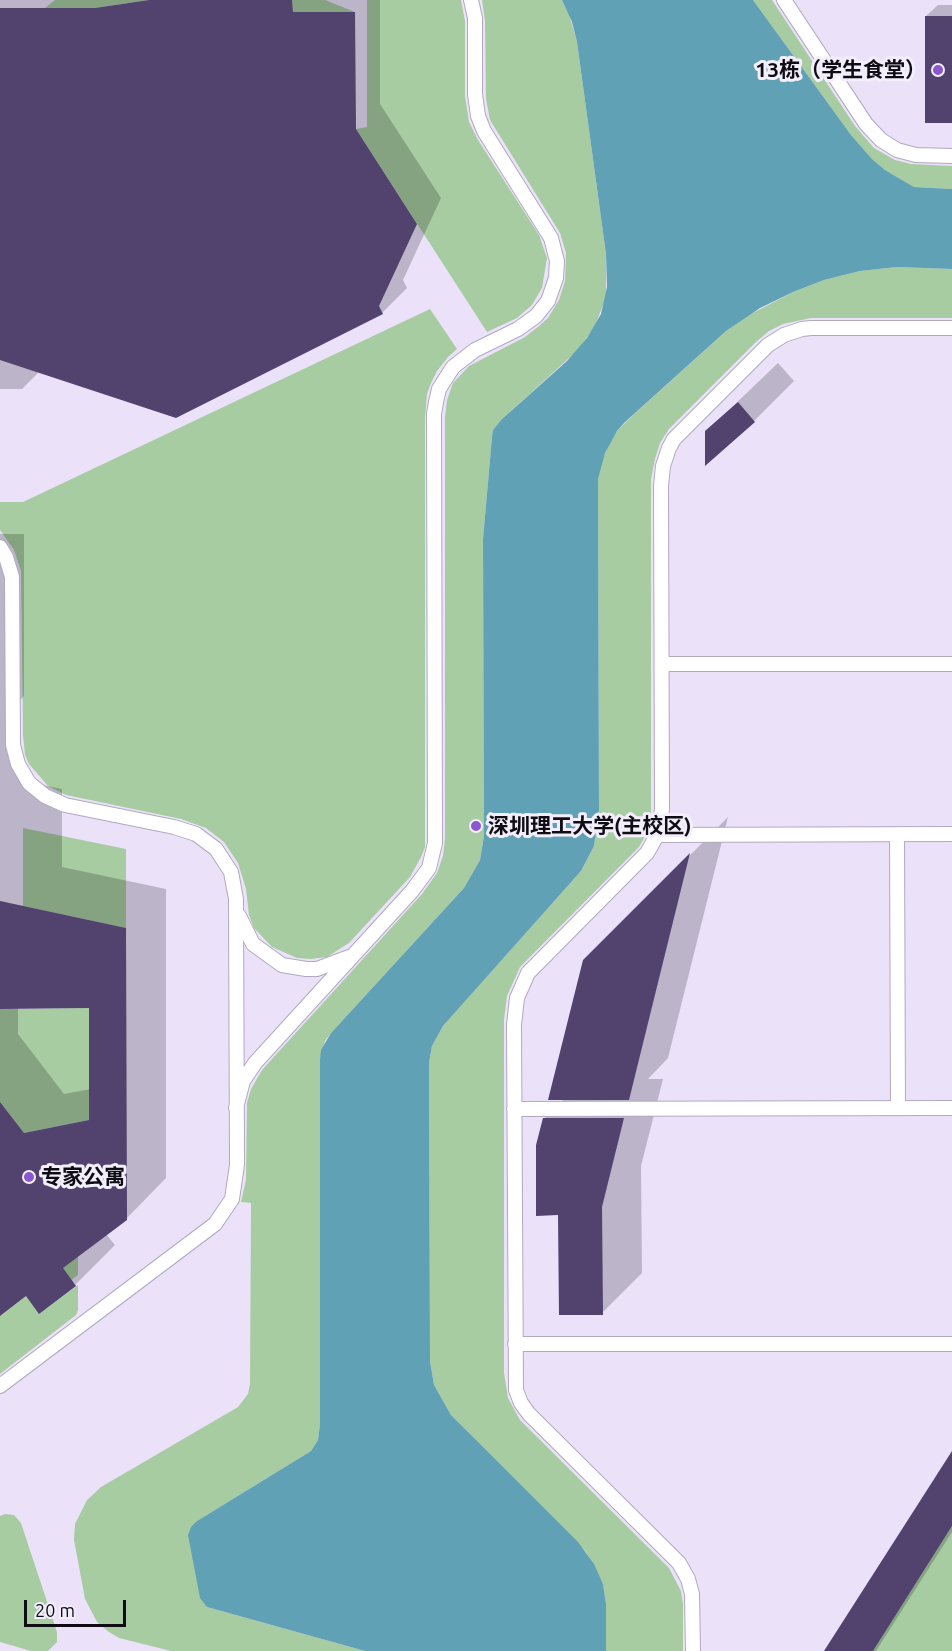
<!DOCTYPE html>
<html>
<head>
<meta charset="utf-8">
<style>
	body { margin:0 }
	#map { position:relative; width:952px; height:1651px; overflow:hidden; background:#f3eefc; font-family:Ubuntu,sans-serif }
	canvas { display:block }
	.scale { position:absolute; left:24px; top:1600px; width:102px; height:27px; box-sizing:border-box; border:3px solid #100c14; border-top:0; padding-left:8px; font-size:18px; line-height:21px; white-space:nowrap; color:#100c14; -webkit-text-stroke:4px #f3eefc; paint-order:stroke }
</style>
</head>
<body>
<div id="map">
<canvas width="952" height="1651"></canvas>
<div class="scale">20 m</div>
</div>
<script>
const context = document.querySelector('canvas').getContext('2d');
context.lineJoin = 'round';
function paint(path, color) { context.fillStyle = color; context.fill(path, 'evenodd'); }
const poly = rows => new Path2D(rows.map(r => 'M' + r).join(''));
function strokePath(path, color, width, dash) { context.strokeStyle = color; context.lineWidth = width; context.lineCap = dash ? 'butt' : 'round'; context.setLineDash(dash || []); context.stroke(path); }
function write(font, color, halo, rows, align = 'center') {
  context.font = font + ' Ubuntu,"Noto Sans SC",sans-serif'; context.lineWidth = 6; context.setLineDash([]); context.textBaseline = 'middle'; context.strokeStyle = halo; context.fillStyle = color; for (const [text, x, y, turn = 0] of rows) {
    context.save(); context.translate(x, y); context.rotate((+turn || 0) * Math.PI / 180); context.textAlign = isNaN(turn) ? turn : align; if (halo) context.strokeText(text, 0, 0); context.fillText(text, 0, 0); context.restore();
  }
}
paint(poly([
	[0,0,952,0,952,1651,0,1651]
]), '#ebe2fa');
paint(poly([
	[55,0,149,0,95,8,45,8],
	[292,0,325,0,355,12,293,12],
	[367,0,461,0,465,21,465,96,469,122,478,140,539,235,547,258,542,288,532,305,517,318,487,332,356,129,367,127],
	[482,0,562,0,569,14,577,42,606,254,606,297,595,326,579,349,501,420,493,430,492,437,483,539,484,836,480,860,464,888,331,1033,325,1041,320,1059,320,1424,318,1440,311,1451,197,1521,207,1607,365,1651,171,1651,119,1638,109,1632,97,1622,85,1599,74,1540,75,1524,87,1500,101,1487,238,1407,248,1394,250,1384,251,1203,241,1202,246,1180,247,1103,251,1089,262,1070,422,894,437,873,443,856,445,838,445,417,447,400,453,383,469,366,525,337,539,326,548,318,559,300,565,281,566,253,560,233,490,120,486,99,485,21],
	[753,0,772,0,855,126,874,148,895,160,911,164,952,166,952,189,914,187,885,170,872,159,851,135],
	[897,267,952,269,952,318,811,318,783,324,769,331,756,342,669,429,660,443,655,459,651,479,651,819,650,828,639,847,520,967,507,996,504,1020,504,1373,508,1398,520,1420,669,1568,681,1591,683,1604,683,1651,606,1651,606,1604,603,1584,586,1552,451,1415,434,1385,430,1361,429,1063,432,1046,443,1026,581,871,594,846,599,813,598,479,601,463,609,444,617,431,633,415,726,331,747,316,793,292,824,280,860,271],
	[430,309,457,349,448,357,437,371,431,383,427,394,425,418,425,847,421,857,410,877,349,943,327,957,311,959,297,958,272,947,254,928,249,915,246,889,238,863,224,842,206,828,181,819,66,795,48,786,29,764,25,755,23,735,21,571,14,550,0,530,0,502,23,502],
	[23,828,126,849,126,928,23,906],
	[89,1008,89,1120,24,1133,0,1102,0,1009],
	[78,1256,78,1275,35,1307,40,1313,78,1285,78,1310,76,1315,0,1374,0,1316],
	[5,1514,14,1515,21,1523,57,1632,57,1642,48,1651,31,1651,0,1642,0,1516],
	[952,1526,952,1651,873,1651]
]), '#a8cca2');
paint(poly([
	[562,0,753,0,851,135,872,159,885,170,914,187,952,189,952,269,897,267,860,271,824,280,793,292,760,308,726,331,625,422,617,431,605,453,598,479,599,813,594,846,581,871,443,1026,432,1046,429,1063,430,1361,434,1385,451,1415,578,1542,594,1564,603,1584,606,1604,606,1651,365,1651,207,1607,200,1598,188,1535,191,1527,197,1521,311,1451,318,1440,320,1424,320,1059,321,1050,331,1033,464,888,480,860,484,836,483,539,492,437,493,430,501,420,567,361,587,338,601,314,607,287,606,254,577,42,572,22]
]), '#61a1b6');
paint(poly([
	[0,0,380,0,380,104,441,198,403,280,407,288,382,313,39,372,22,389,0,389],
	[938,5,952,5,952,122,926,16],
	[778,363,794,381,754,421,707,463,707,431],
	[0,534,24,534,24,696,19,701,19,780,62,789,62,867,166,889,166,1178,126,1219,106,1234,115,1245,75,1285,26,1294,0,1314],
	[18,1007,91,1007,91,1089,64,1094,18,1034],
	[728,817,668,1058,648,1079,663,1079,641,1166,642,1273,602,1313,560,1214,544,1119,565,1098,585,961],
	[952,1455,952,1532,876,1651,827,1651]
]), '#0003');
paint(poly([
	[149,0,292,0,293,12,355,12,356,129,417,224,379,306,383,314,176,418,0,360,0,8,95,8],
	[925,16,952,16,952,123,925,123],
	[738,402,755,422,705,466,705,431],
	[690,853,629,1100,548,1100,583,960],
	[0,901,126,928,127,1220,63,1268,76,1286,39,1314,26,1296,0,1316,0,1102,24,1133,89,1120,89,1008,0,1009],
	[543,1118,624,1118,602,1207,603,1315,559,1315,558,1215,536,1216,536,1145],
	[952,1451,952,1526,873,1651,824,1651]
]), '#51426e');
const service = poly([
	[784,0,866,124,881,140,897,150,916,155,952,156],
	[0,547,6,557,12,577,13,745,18,764,29,783,45,796,65,805,174,827,196,834,216,849,231,872,236,899,237,1165,232,1199,215,1224,0,1386],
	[662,664,952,664],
	[897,834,898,1108],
	[658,835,952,834],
	[239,916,253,944,282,965,306,969,317,969,349,957],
	[236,1108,243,1081,255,1063,412,891,429,868,435,843,434,414,436,402,439,389,453,367,475,350,518,329,536,316,548,301,556,278,557,261,551,238,484,131,478,116,475,94,475,18,471,0],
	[514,1109,952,1108],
	[515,1344,952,1344],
	[693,1651,692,1594,688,1579,679,1563,529,1414,521,1403,516,1390,514,1025,517,998,528,973,647,853,660,830,662,808,661,486,663,466,669,448,674,439,768,345,784,335,802,329,811,328,952,328]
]);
strokePath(service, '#b1a9bf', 16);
strokePath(service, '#fff', 14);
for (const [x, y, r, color] of [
	[938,70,6,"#8b57cf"],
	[476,826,6,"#8b57cf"],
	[29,1177,6,"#8b57cf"]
]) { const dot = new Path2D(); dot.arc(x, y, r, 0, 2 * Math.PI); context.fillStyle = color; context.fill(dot); strokePath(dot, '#f3eefc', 2); }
write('bold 21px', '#100c14', '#f3eefc', [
	["13栋（学生食堂）",926,70,"right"],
	["深圳理工大学(主校区)",488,826],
	["专家公寓",41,1177]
], 'left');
</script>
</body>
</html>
